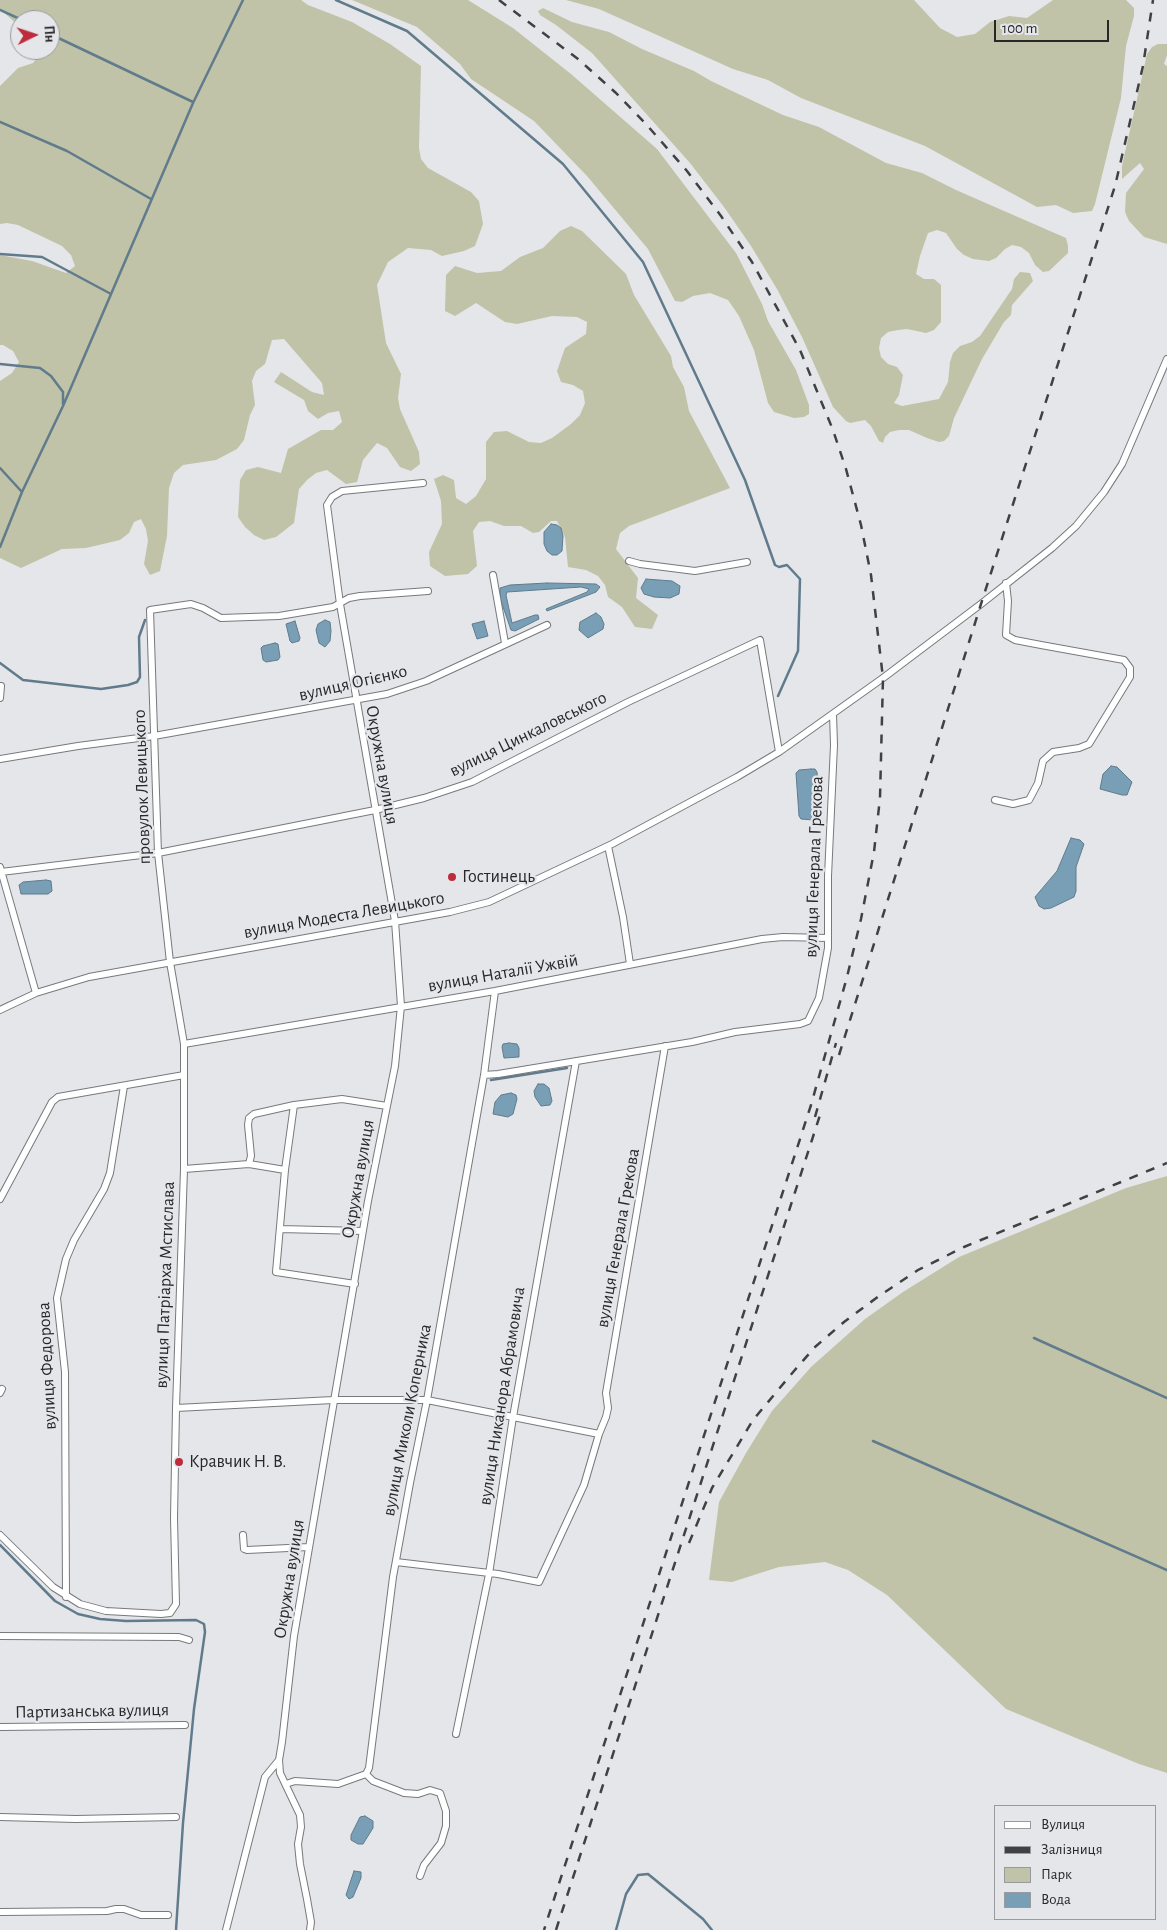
<!DOCTYPE html>
<html>
<head>
<meta charset="utf-8">
<style>
	body { margin:0 }
	#map { position:relative; width:1167px; height:1930px; overflow:hidden; background:#e5e6ea; font-family:"Alegreya Sans",sans-serif }
	canvas { display:block }
	.legend { position:absolute; left:994px; top:1805px; width:162px; height:115px; box-sizing:border-box; background:#e5e6ea; border:1px solid #999a9d; margin:0; padding:6px 9px; list-style:none; font-size:15px; color:#28282a }
	.legend li { display:flex; align-items:center; gap:10px; height:25px }
	.legend b { width:25px; border:1px solid #999a9d }
	.north { position:absolute; left:10px; top:10px; width:50px; height:50px; box-sizing:border-box; background:#e5e6ea; border:1px solid #999a9d; border-radius:50%; rotate:86deg; font-size:14px; font-weight:700; line-height:20px; text-align:center; color:#28282a }
	.north::after { content:''; display:block; margin:auto; width:18px; height:22px; background:#bc2c3c; clip-path:polygon(50% 0,100% 100%,50% 72%,0 100%) }
	.scale { position:absolute; left:994px; top:20px; width:115px; height:22px; box-sizing:border-box; border:2px solid #28282a; border-top:0; padding-left:6px; font-size:15px; line-height:18px; white-space:nowrap; color:#28282a; -webkit-text-stroke:4px #e5e6ea; paint-order:stroke }
</style>
</head>
<body>
<div id="map">
<canvas width="1167" height="1930"></canvas>
<ul class="legend">
<li><b style="height:6px;background:#fff"></b>Вулиця</li>
<li><b style="height:6px;background:#414144"></b>Залізниця</li>
<li><b style="height:14px;background:#c0c3a7"></b>Парк</li>
<li><b style="height:14px;background:#789fb6"></b>Вода</li>
</ul>
<div class="north">Пн</div>
<div class="scale">100 m</div>
</div>
<script>
const context = document.querySelector('canvas').getContext('2d');
context.lineJoin = 'round';
function paint(path, color) { context.fillStyle = color; context.fill(path, 'evenodd'); }
const poly = rows => new Path2D(rows.map(r => 'M' + r).join(''));
function strokePath(path, color, width, dash) { context.strokeStyle = color; context.lineWidth = width; context.lineCap = dash ? 'butt' : 'round'; context.setLineDash(dash || []); context.stroke(path); }
function write(font, color, halo, rows, align = 'center') {
  context.font = font + ' "Alegreya Sans",sans-serif'; context.lineWidth = 4.5; context.setLineDash([]); context.textBaseline = 'middle'; context.strokeStyle = halo; context.fillStyle = color; for (const [text, x, y, turn = 0] of rows) {
    context.save(); context.translate(x, y); context.rotate((+turn || 0) * Math.PI / 180); context.textAlign = isNaN(turn) ? turn : align; if (halo) context.strokeText(text, 0, 0); context.fillText(text, 0, 0); context.restore();
  }
}
paint(poly([
	[0,0,301,0,308,5,352,22,390,44,421,66,419,148,421,159,428,168,471,192,479,201,483,224,475,246,464,251,442,256,431,250,408,248,388,262,377,285,386,343,401,374,398,398,400,409,419,452,420,464,411,471,400,467,387,448,377,443,363,460,357,482,346,484,327,470,316,473,307,480,299,489,294,523,276,537,264,540,254,535,245,527,238,517,240,480,246,470,258,467,281,473,288,449,321,430,333,430,342,422,339,411,328,413,318,419,308,411,304,400,274,382,281,372,312,392,324,395,322,383,284,339,272,340,265,364,256,371,252,381,255,405,250,415,244,440,237,449,216,460,183,465,174,473,169,488,167,536,160,571,150,575,144,564,148,541,146,529,141,519,134,522,129,533,120,540,86,548,62,549,21,568,0,558,0,381,12,373,19,362,13,351,3,345,0,345,0,255,32,261,66,273,75,266,71,255,62,246,18,225,7,223,0,224,0,86,18,68,33,63,40,54,39,50,50,50,50,20,20,20,20,27,0,9],
	[352,0,468,0,513,28,571,74,657,149,736,253,762,304,768,321,796,370,809,405,809,414,804,417,794,418,774,412,768,403,754,350,739,316,728,300,710,293,693,296,682,302,675,301,648,249,587,176,534,121,471,79,460,64,417,27],
	[566,0,914,0,940,28,957,37,975,34,990,22,1009,16,1027,18,1053,0,1126,0,1134,8,1134,16,1126,46,1121,98,1095,204,1092,211,1073,213,1056,205,1037,207,925,146,801,98,768,80,733,69,599,9],
	[543,8,572,22,609,32,642,49,694,71,711,81,783,115,819,127,886,163,922,173,956,190,1066,238,1068,246,1068,253,1049,271,1043,272,1035,265,1029,253,1021,247,1012,245,1005,249,996,258,989,261,973,259,964,255,957,249,946,233,937,230,928,233,920,256,916,274,924,279,934,279,941,285,941,322,934,330,926,333,907,329,898,330,888,332,881,338,879,348,881,357,888,364,897,367,903,375,899,395,894,403,902,406,939,399,948,382,950,362,953,353,960,346,972,342,980,336,1012,289,1014,279,1020,272,1030,273,1033,281,1012,305,1011,315,1004,322,982,359,954,418,949,436,944,441,939,442,927,438,909,430,899,430,890,432,885,437,883,443,879,441,871,426,865,420,850,423,846,421,833,407,802,337,777,289,751,246,724,207,690,163,592,53,556,25,540,15,538,11],
	[1158,44,1167,44,1167,55,1164,64,1167,66,1167,244,1144,237,1129,221,1125,212,1126,193,1144,169,1140,163,1122,179,1122,166,1147,54,1152,47],
	[571,226,582,231,626,274,634,295,671,356,673,367,684,387,689,411,730,488,629,526,620,533,616,549,638,578,636,598,658,615,652,629,635,627,622,607,608,597,605,585,598,576,586,570,568,567,565,537,557,521,551,521,539,532,533,533,521,526,504,526,490,521,479,522,473,531,477,566,468,574,445,576,430,566,429,552,442,524,441,501,434,479,443,475,454,480,456,498,466,504,476,496,486,479,486,442,494,432,507,431,529,442,541,443,552,438,571,424,580,415,585,403,583,391,573,385,561,382,557,371,565,348,586,334,587,322,577,317,552,316,517,324,505,322,476,303,455,316,445,311,446,275,455,266,477,273,501,271,520,257,543,248,560,231],
	[1167,1176,1167,1773,1139,1764,1006,1709,887,1595,848,1570,825,1562,779,1567,732,1582,709,1580,719,1502,746,1453,772,1411,811,1367,865,1319,903,1292,959,1257,1126,1188]
]), '#c0c3a7');
const water = poly([
	[551,524,557,525,561,528,563,536,562,551,557,555,552,555,547,551,544,544,544,532,551,524],
	[646,579,672,581,680,586,679,594,670,598,654,597,644,594,641,588,646,579],
	[547,583,596,584,600,587,596,592,547,611,546,609,587,592,589,589,581,587,507,592,506,595,512,623,535,615,538,615,539,619,515,631,511,630,500,598,500,588,510,585,547,583],
	[596,613,601,617,604,624,603,629,588,638,579,630,580,622,596,613],
	[325,620,330,622,331,631,330,641,325,647,319,643,316,630,318,624,325,620],
	[295,621,300,638,299,641,292,643,290,641,286,624,295,621],
	[484,621,488,636,477,639,472,624,484,621],
	[275,643,278,644,280,657,278,660,266,662,263,660,261,648,263,646,275,643],
	[1111,766,1117,767,1132,782,1127,795,1122,795,1100,789,1103,774,1111,766],
	[811,769,815,769,817,772,820,813,818,817,813,820,801,819,799,816,796,773,799,770,811,769],
	[1071,838,1080,840,1084,844,1076,867,1076,891,1074,897,1051,908,1044,909,1039,906,1035,897,1057,871,1071,838],
	[46,880,51,881,52,891,48,894,21,894,19,885,23,882,46,880],
	[509,1043,517,1044,519,1048,519,1057,504,1058,502,1047,503,1044,509,1043],
	[538,1084,544,1084,549,1088,552,1101,550,1105,541,1106,535,1097,534,1091,538,1084],
	[511,1093,516,1095,517,1099,513,1114,508,1117,493,1114,495,1102,501,1095,511,1093],
	[365,1816,373,1821,373,1828,363,1844,358,1844,351,1840,351,1835,360,1817,365,1816],
	[354,1871,361,1872,361,1878,353,1897,349,1899,346,1895,354,1871]
]);
paint(water, '#789fb6');
strokePath(water, '#607b8c', 1);
strokePath(poly([
	[336,0,407,31,563,164,643,262,745,480,775,565,779,567,787,565,800,579,798,651,778,696],
	[0,10,22,20],
	[50,34,193,102],
	[0,122,67,151,151,199],
	[0,254,42,257,111,294],
	[0,364,40,368,51,376,63,392,63,404],
	[0,468,22,492],
	[0,547,22,492,63,406,193,103,243,0],
	[0,663,23,680,101,689,128,685,137,682,140,677,139,637,145,620],
	[491,1080,567,1068],
	[1034,1338,1167,1398],
	[873,1441,1167,1570],
	[0,1545,55,1601,78,1614,100,1619,126,1621,196,1620,204,1624,205,1632,194,1709,183,1823,176,1930],
	[616,1930,626,1894,638,1875,648,1874,703,1919,712,1930]
]), '#607b8c', 2.5);
const minor = poly([
	[629,561,640,564,695,571,747,562],
	[493,575,505,643],
	[0,698,1,686],
	[0,759,78,746,154,736,387,694,426,681,547,625],
	[995,800,1013,804,1029,800,1038,783,1043,761,1053,752,1079,748,1089,744,1130,677,1130,668,1124,660,1041,645,1015,640,1006,635,1008,601,1006,583],
	[608,846,623,917,630,964],
	[0,867,36,993],
	[1,872,158,853,375,810,424,798,472,782,628,702,760,640,779,752],
	[0,1010,36,993,89,977,450,912,489,902,612,844,737,777,779,752,883,678,981,604,1052,548,1076,526,1104,492,1122,464,1167,359],
	[184,1044,495,991,762,939,783,937,828,938],
	[484,1075,498,1074,692,1042,735,1032,800,1024,808,1021,819,998,828,948,828,876,834,745,833,714],
	[249,1164,251,1156,248,1125,249,1118,254,1114,294,1105],
	[184,1169,249,1164,285,1170,294,1105,342,1099,387,1106],
	[285,1170,276,1272,355,1284],
	[0,1199,52,1102,58,1097,184,1075],
	[280,1229,363,1231],
	[0,1393,2,1389],
	[176,1408,333,1400,427,1400,599,1434],
	[0,1535,53,1587,80,1604,106,1611,161,1614,170,1613,176,1604,174,1518,176,1408,184,1169,184,1044,170,962,158,853,150,610,191,604,203,608,221,618,279,616,333,607,349,598,360,596,428,591],
	[243,1535,244,1549,247,1550,309,1547],
	[396,1562,498,1574,539,1582,584,1485,599,1434,606,1417,608,1408,606,1393,665,1046],
	[66,1597,65,1372,57,1298,66,1259,74,1240,104,1189,110,1173,124,1086],
	[0,1636,179,1637,189,1640],
	[0,1727,185,1725],
	[456,1734,489,1574,513,1417,576,1061],
	[366,1774,373,1781,404,1793,418,1794,430,1790,440,1793,446,1811,446,1826,441,1843,424,1865,420,1876],
	[286,1784,295,1781,338,1784,366,1774,369,1768,393,1577,410,1483,427,1400,484,1075,495,991],
	[0,1817,76,1819,176,1817],
	[0,1912,107,1911,116,1909,124,1909,141,1915,168,1915],
	[226,1930,265,1777,279,1760],
	[310,1930,311,1922,307,1899,300,1864,298,1844,301,1827,300,1815,280,1773,279,1760,282,1742,294,1636,368,1201,395,1066,401,1006,395,921,340,604,327,505,332,497,342,491,423,483]
]);
strokePath(minor, '#78797d', 8);
strokePath(minor, '#fff', 6);
strokePath(poly([
	[499,0,578,59,616,93,646,124,687,171,721,216,752,262,800,350,833,430,846,469,861,525,871,575,883,678,880,798,874,852,861,919,847,977,811,1105,544,1930],
	[839,1055,981,604,1115,186,1143,66,1153,0],
	[815,1117,836,1043],
	[689,1543,712,1488,753,1420,794,1371,815,1347,844,1322,879,1296,918,1270,964,1247,1167,1163],
	[556,1930,821,1112]
]), '#414144', 2.5, [9, 9]);
for (const [x, y, r, color] of [
	[452,877,5,"#bc2c3c"],
	[179,1462,5,"#bc2c3c"]
]) { const dot = new Path2D(); dot.arc(x, y, r, 0, 2 * Math.PI); context.fillStyle = color; context.fill(dot); strokePath(dot, '#e5e6ea', 2); }
write('18px', '#28282a', '#e5e6ea', [
	["вулиця Огієнко",353,683,-13],
	["вулиця Цинкаловського",528,734,-26],
	["Окружна вулиця",382,765,80],
	["провулок Левицького",142,787,-92],
	["вулиця Генерала Грекова",814,867,-88],
	["вулиця Модеста Левицького",344,915,-10],
	["вулиця Наталії Ужвій",503,973,-10],
	["Окружна вулиця",358,1179,-80],
	["вулиця Генерала Грекова",618,1238,-80],
	["вулиця Патріарха Мстислава",165,1285,-88],
	["вулиця Федорова",47,1366,-93],
	["вулиця Никанора Абрамовича",502,1396,-81],
	["вулиця Миколи Коперника",407,1420,-79],
	["Окружна вулиця",289,1579,-81],
	["Партизанська вулиця",92,1711,-1]
]);
write('18px', '#28282a', '#e5e6ea', [
	["Гостинець",462,877],
	["Кравчик Н. В.",189,1462]
], 'left');
</script>
</body>
</html>
